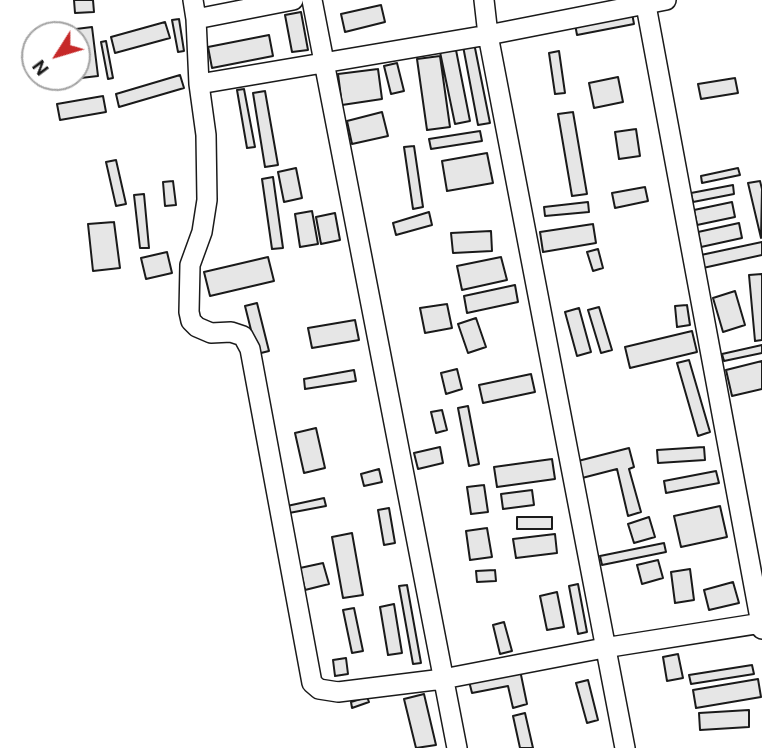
<!DOCTYPE html>
<html>
<head>
<meta charset="utf-8">
<style>
	body { margin:0 }
	#map { position:relative; width:762px; height:748px; overflow:hidden; background:#fff; font-family:Roboto,sans-serif }
	canvas { display:block }
	.north { position:absolute; left:21px; top:21px; width:70px; height:70px; box-sizing:border-box; background:#fff; border:2px solid #a3a3a3; border-radius:50%; rotate:233deg; font-size:19px; font-weight:700; line-height:28px; text-align:center; color:#1a1a1a }
	.north::after { content:''; display:block; margin:auto; width:24px; height:32px; background:#c62828; clip-path:polygon(50% 0,100% 100%,50% 72%,0 100%) }
</style>
</head>
<body>
<div id="map">
<canvas width="762" height="748"></canvas>
<div class="north">N</div>
</div>
<script>
const context = document.querySelector('canvas').getContext('2d');
context.lineJoin = 'round';
function paint(path, color) { context.fillStyle = color; context.fill(path, 'evenodd'); }
const poly = rows => new Path2D(rows.map(r => 'M' + r).join(''));
function strokePath(path, color, width, dash) { context.strokeStyle = color; context.lineWidth = width; context.lineCap = dash ? 'butt' : 'round'; context.setLineDash(dash || []); context.stroke(path); }
const building = poly([
	[74,0,93,0,94,12,75,13,74,0],
	[381,5,385,22,345,32,341,14,381,5],
	[301,12,308,50,292,52,285,15,301,12],
	[632,13,634,24,577,35,575,24,632,13],
	[179,19,184,51,178,52,172,20,179,19],
	[165,22,170,38,115,53,111,37,165,22],
	[92,27,98,76,72,79,72,77,77,77,79,49,76,29,92,27],
	[269,35,273,56,212,68,208,47,269,35],
	[106,41,113,78,108,79,101,42,106,41],
	[474,43,490,123,478,125,463,46,474,43],
	[456,50,470,121,455,124,440,52,456,50],
	[559,51,565,93,555,94,549,53,559,51],
	[440,56,450,127,427,130,417,59,440,56],
	[397,63,404,91,391,94,384,66,397,63],
	[378,69,382,99,342,105,338,74,378,69],
	[180,75,184,88,119,107,116,94,180,75],
	[618,77,623,102,594,108,589,83,618,77],
	[735,78,738,93,701,99,698,84,735,78],
	[244,89,255,147,247,148,237,90,244,89],
	[265,91,278,165,265,167,253,93,265,91],
	[103,96,106,112,60,120,57,104,103,96],
	[382,112,388,136,352,144,347,121,382,112],
	[573,112,587,194,572,196,558,114,573,112],
	[636,129,640,156,619,159,615,132,636,129],
	[480,131,482,141,431,149,429,139,480,131],
	[414,146,423,207,413,209,404,147,414,146],
	[487,153,493,183,447,191,442,161,487,153],
	[116,160,126,204,116,206,106,162,116,160],
	[296,168,302,198,284,202,278,172,296,168],
	[738,168,740,175,702,183,701,176,738,168],
	[273,177,283,248,272,249,262,179,273,177],
	[173,181,176,205,165,206,163,182,173,181],
	[760,181,762,189,761,238,748,183,760,181],
	[733,185,734,194,693,202,691,193,733,185],
	[645,187,648,201,615,208,612,193,645,187],
	[144,194,149,248,140,248,134,195,144,194],
	[588,202,589,212,545,216,544,207,588,202],
	[732,202,735,217,697,225,694,210,732,202],
	[312,211,318,244,300,247,295,214,312,211],
	[429,212,432,225,396,235,393,223,429,212],
	[335,213,340,240,321,244,316,217,335,213],
	[114,222,120,268,93,271,88,224,114,222],
	[739,223,742,238,701,247,698,232,739,223],
	[593,224,596,243,543,252,540,232,593,224],
	[491,231,492,251,453,253,451,233,491,231],
	[762,242,762,255,703,268,701,255,762,242],
	[598,249,603,268,593,271,587,252,598,249],
	[167,252,172,273,146,279,141,258,167,252],
	[268,257,274,281,210,296,204,272,268,257],
	[501,257,507,280,462,290,457,266,501,257],
	[762,274,762,340,755,341,749,275,762,274],
	[515,285,518,302,467,313,464,296,515,285],
	[735,291,745,325,723,332,713,298,735,291],
	[257,303,269,351,257,354,245,306,257,303],
	[447,304,452,328,425,333,420,308,447,304],
	[687,305,690,325,677,327,675,306,687,305],
	[599,307,612,350,601,353,588,310,599,307],
	[579,308,591,352,577,356,565,312,579,308],
	[476,318,486,347,468,353,458,324,476,318],
	[355,320,359,340,312,348,308,328,355,320],
	[692,331,697,352,630,368,625,347,692,331],
	[762,345,762,353,724,361,722,354,762,345],
	[689,360,710,432,698,436,677,363,689,360],
	[762,361,762,389,732,396,726,370,762,361],
	[457,369,462,389,446,394,441,373,457,369],
	[354,370,356,381,305,389,304,379,354,370],
	[531,374,535,392,483,403,479,385,531,374],
	[468,406,479,464,469,466,458,408,468,406],
	[442,410,447,430,436,433,431,412,442,410],
	[316,428,325,468,304,473,295,433,316,428],
	[440,447,443,463,418,469,414,453,440,447],
	[704,447,705,460,658,463,657,450,704,447],
	[629,448,634,467,629,469,641,512,628,516,617,469,582,478,578,461,629,448],
	[552,459,555,479,497,487,494,467,552,459],
	[379,469,382,482,364,486,361,474,379,469],
	[716,471,719,483,666,493,664,481,716,471],
	[484,485,488,512,471,514,467,487,484,485],
	[532,490,534,505,503,509,501,494,532,490],
	[324,498,326,506,289,513,287,506,324,498],
	[720,506,727,537,681,547,674,516,720,506],
	[389,508,395,543,384,545,378,510,389,508],
	[517,517,552,517,552,529,517,529,517,517],
	[649,517,655,537,634,543,628,524,649,517],
	[487,528,492,557,470,560,466,531,487,528],
	[352,533,363,595,343,598,332,537,352,533],
	[555,534,557,553,516,558,513,539,555,534],
	[664,543,666,552,602,565,600,556,664,543],
	[658,560,663,578,642,584,637,565,658,560],
	[323,563,329,584,305,590,300,568,323,563],
	[690,569,694,600,675,603,671,572,690,569],
	[495,570,496,581,477,582,476,571,495,570],
	[733,582,739,603,709,610,704,590,733,582],
	[578,584,587,632,578,634,569,586,578,584],
	[407,585,421,663,413,664,399,586,407,585],
	[557,592,564,627,547,630,540,596,557,592],
	[394,604,402,653,388,655,380,607,394,604],
	[354,608,363,651,352,653,343,610,354,608],
	[504,622,512,651,500,654,493,625,504,622],
	[678,654,683,678,667,681,663,657,678,654],
	[346,658,348,674,335,676,333,660,346,658],
	[752,665,754,674,691,684,689,675,752,665],
	[520,670,527,704,513,708,508,686,472,693,469,681,520,670],
	[758,679,761,697,696,708,693,690,758,679],
	[588,680,598,720,587,723,576,683,588,680],
	[424,694,436,745,416,748,404,699,424,694],
	[367,697,369,702,352,708,351,702,367,697],
	[749,710,749,727,700,730,699,713,749,710],
	[525,713,533,748,520,748,513,716,525,713]
]);
paint(building, '#e6e6e6');
strokePath(building, '#1a1a1a', 2);
const minor = poly([
	[193,0,196,19,199,84,206,135,207,200,202,232,190,265,189,312,191,321,197,327,211,333,231,332,243,336,250,349,312,683,319,689,338,692,443,679,604,648,762,623],
	[312,0,457,748],
	[484,0,488,35,625,748],
	[645,0,762,629],
	[196,19,293,0],
	[199,84,488,35,666,0]
]);
strokePath(minor, '#1a1a1a', 22);
strokePath(minor, '#fff', 19);
</script>
</body>
</html>
